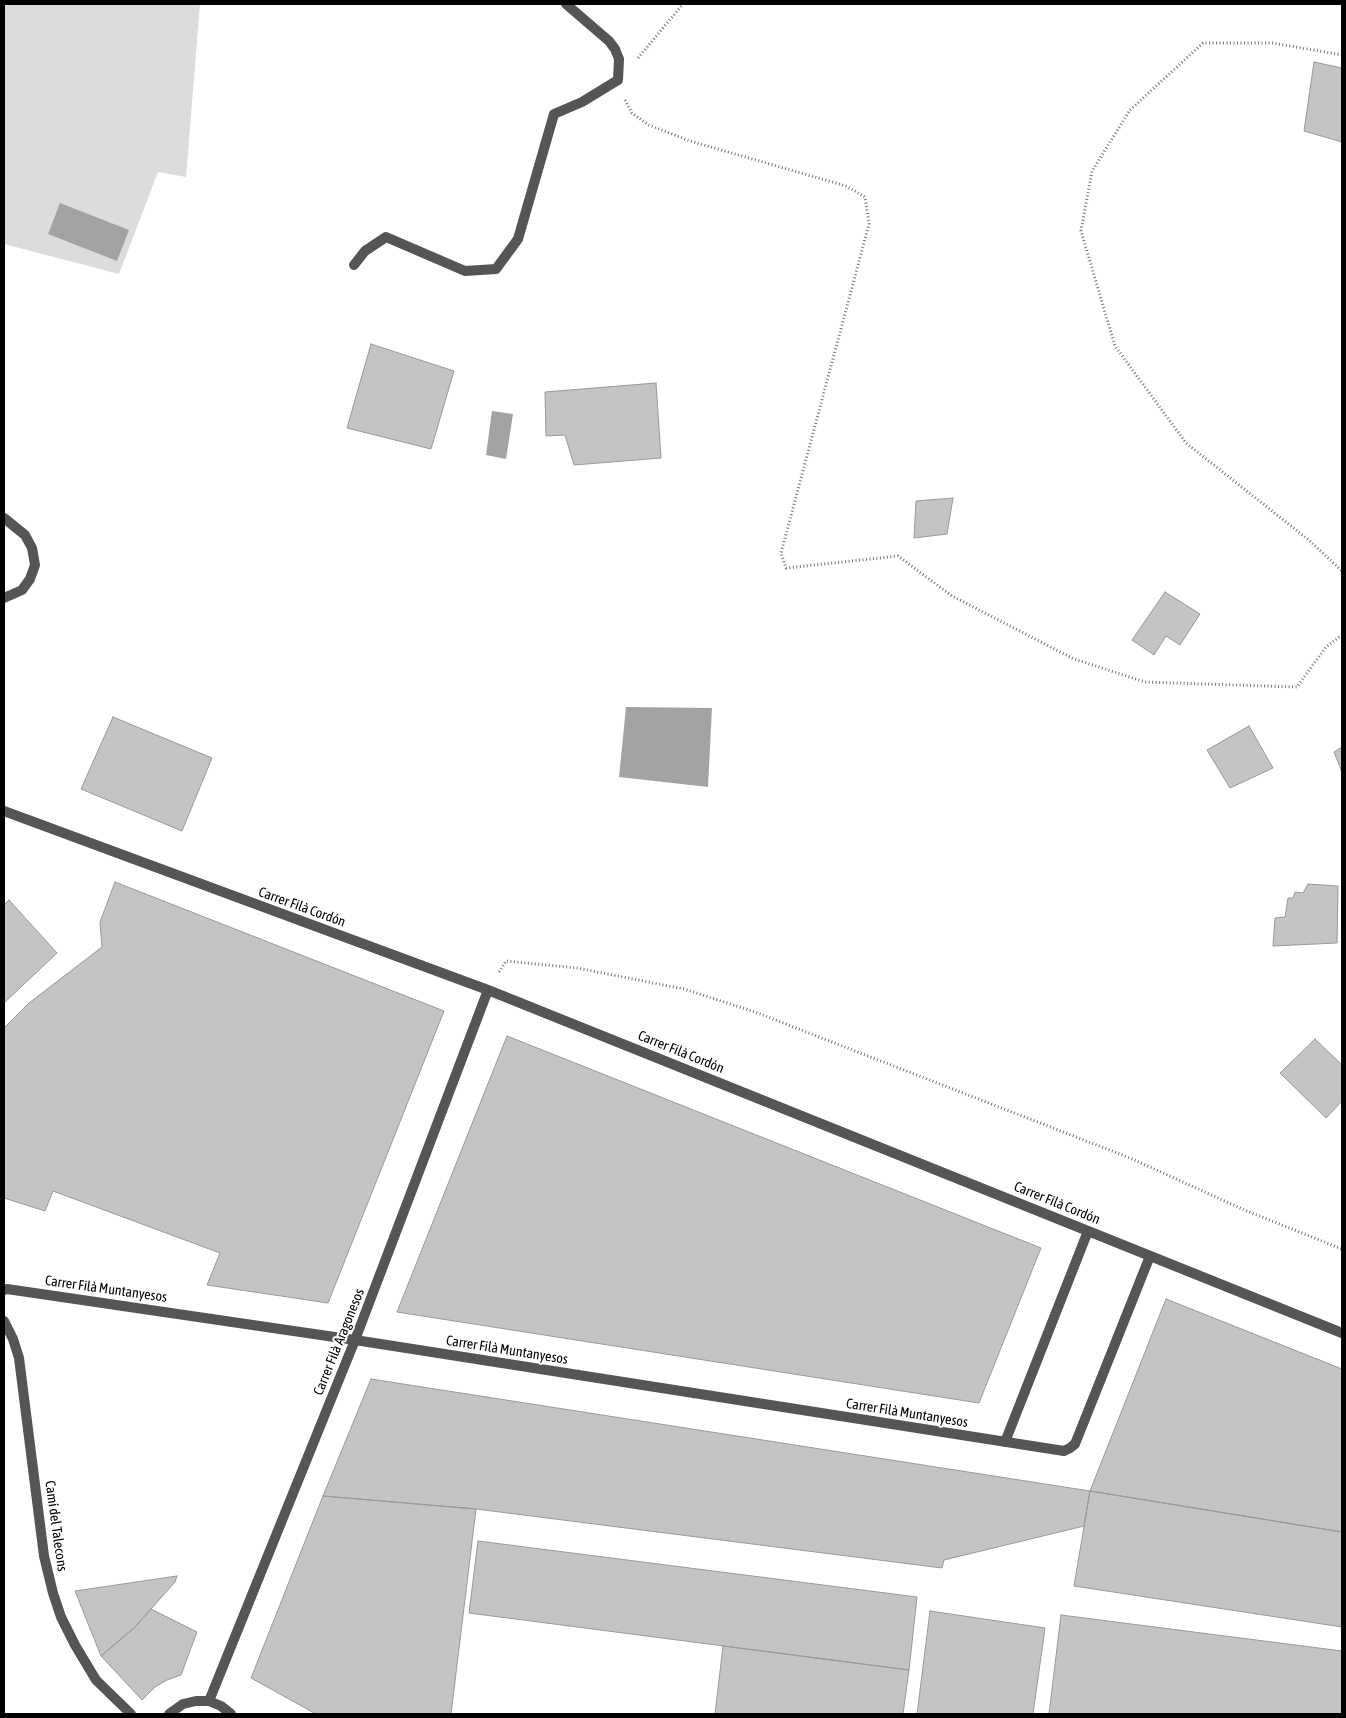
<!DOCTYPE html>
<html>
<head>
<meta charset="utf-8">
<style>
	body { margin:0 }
	#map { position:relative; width:1346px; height:1718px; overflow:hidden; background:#fff; font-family:"Asap Condensed",sans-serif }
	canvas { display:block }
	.frame { position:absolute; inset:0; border:5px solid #000; pointer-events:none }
</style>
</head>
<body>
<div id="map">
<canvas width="1346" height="1718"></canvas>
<div class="frame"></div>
</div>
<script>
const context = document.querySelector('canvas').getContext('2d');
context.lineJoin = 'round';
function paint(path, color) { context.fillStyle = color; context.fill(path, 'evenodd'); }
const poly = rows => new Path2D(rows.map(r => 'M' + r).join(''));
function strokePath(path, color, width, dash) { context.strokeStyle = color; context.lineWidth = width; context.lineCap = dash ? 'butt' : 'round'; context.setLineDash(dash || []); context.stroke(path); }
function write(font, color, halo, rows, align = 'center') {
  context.font = font + ' "Asap Condensed",sans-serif'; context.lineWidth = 4; context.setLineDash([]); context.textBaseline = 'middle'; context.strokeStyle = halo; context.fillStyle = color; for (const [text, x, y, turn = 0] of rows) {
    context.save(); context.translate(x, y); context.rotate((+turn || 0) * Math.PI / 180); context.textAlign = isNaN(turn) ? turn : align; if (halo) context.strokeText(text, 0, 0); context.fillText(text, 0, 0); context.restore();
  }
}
paint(poly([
	[4,4,200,4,186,177,158,172,119,274,4,244]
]), '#dcdcdc');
paint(poly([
	[60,203,129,230,117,261,48,234],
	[492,411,513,414,506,459,486,455],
	[626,707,712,708,708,787,619,777]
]), '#a3a3a3');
const building = poly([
	[1314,62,1342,68,1342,142,1304,131,1314,62],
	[371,344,454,371,431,449,347,428,371,344],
	[656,383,661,458,574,465,565,435,546,436,545,392,656,383],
	[953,498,947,534,914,538,916,501,953,498],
	[1165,592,1200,614,1180,645,1166,636,1154,655,1132,640,1165,592],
	[113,717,212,758,182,831,81,789,113,717],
	[1249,726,1273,768,1230,788,1207,750,1249,726],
	[1342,747,1342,772,1334,752,1342,747],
	[115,882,444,1011,328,1303,207,1285,220,1253,53,1191,45,1211,4,1198,4,1028,29,1003,102,947,100,922,115,882],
	[1308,884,1338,886,1337,943,1273,946,1275,918,1285,917,1288,898,1293,898,1295,892,1303,893,1308,884],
	[9,900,57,953,4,1003,4,905,9,900],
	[507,1036,1041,1248,979,1403,397,1312,507,1036],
	[1315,1039,1342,1065,1342,1101,1326,1118,1280,1073,1315,1039],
	[1166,1299,1342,1369,1342,1532,1090,1491,1166,1299],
	[371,1379,1090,1491,1084,1526,944,1560,942,1568,476,1509,323,1496,371,1379],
	[1090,1491,1342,1532,1342,1627,1074,1586,1090,1491],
	[323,1496,476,1509,451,1714,316,1714,251,1678,323,1496],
	[478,1541,917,1597,909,1670,469,1613,478,1541],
	[177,1576,175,1582,135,1627,101,1656,75,1591,177,1576],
	[151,1609,197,1632,181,1675,167,1680,155,1687,142,1700,101,1656,135,1627,151,1609],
	[930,1611,1045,1628,1033,1714,917,1714,930,1611],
	[1061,1615,1342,1651,1342,1714,1049,1714,1061,1615],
	[723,1646,909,1670,903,1714,715,1714,723,1646]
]);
paint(building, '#c4c4c4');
strokePath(building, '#999', 1);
strokePath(poly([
	[1342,55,1273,43,1203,43,1130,110,1092,171,1081,231,1115,346,1186,443,1310,541,1342,571],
	[638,58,683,4],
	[625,100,632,113,649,125,690,141,846,186,865,197,869,224,781,553,786,568,898,556,952,596,1074,659,1145,682,1297,687,1326,647,1342,635],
	[499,972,506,961,577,968,684,989,755,1012,1130,1158,1242,1209,1342,1249]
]), '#777', 3, [1, 2.5]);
strokePath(poly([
	[354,265,365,251,386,237,465,271,496,269,518,239,554,114,582,102,618,80,619,59,615,49,609,41,566,4],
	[4,518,25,535,32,548,35,565,30,579,22,590,4,598]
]), '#555', 10);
strokePath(poly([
	[4,811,488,990,1342,1333],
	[4,1290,7,1289,355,1340,1064,1451,1070,1448,1075,1444,1150,1256],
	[4,1321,13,1339,19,1358,44,1556,53,1593,61,1617,75,1645,96,1680,131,1714],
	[1005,1442,1088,1231],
	[209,1701,355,1340,488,990],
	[169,1714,183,1704,196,1701,209,1701,221,1706,231,1714]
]), '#555', 10);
write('14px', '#000', '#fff', [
	["Carrer Filà Cordón",302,907,20],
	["Carrer Filà Cordón",681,1052,22],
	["Carrer Filà Cordón",1057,1203,22],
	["Carrer Filà Muntanyesos",106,1289,8],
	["Carrer Filà Aragonesos",339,1342,-68],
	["Carrer Filà Muntanyesos",507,1350,9],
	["Carrer Filà Muntanyesos",907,1413,9],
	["Camí del Talecons",56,1526,82]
]);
</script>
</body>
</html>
